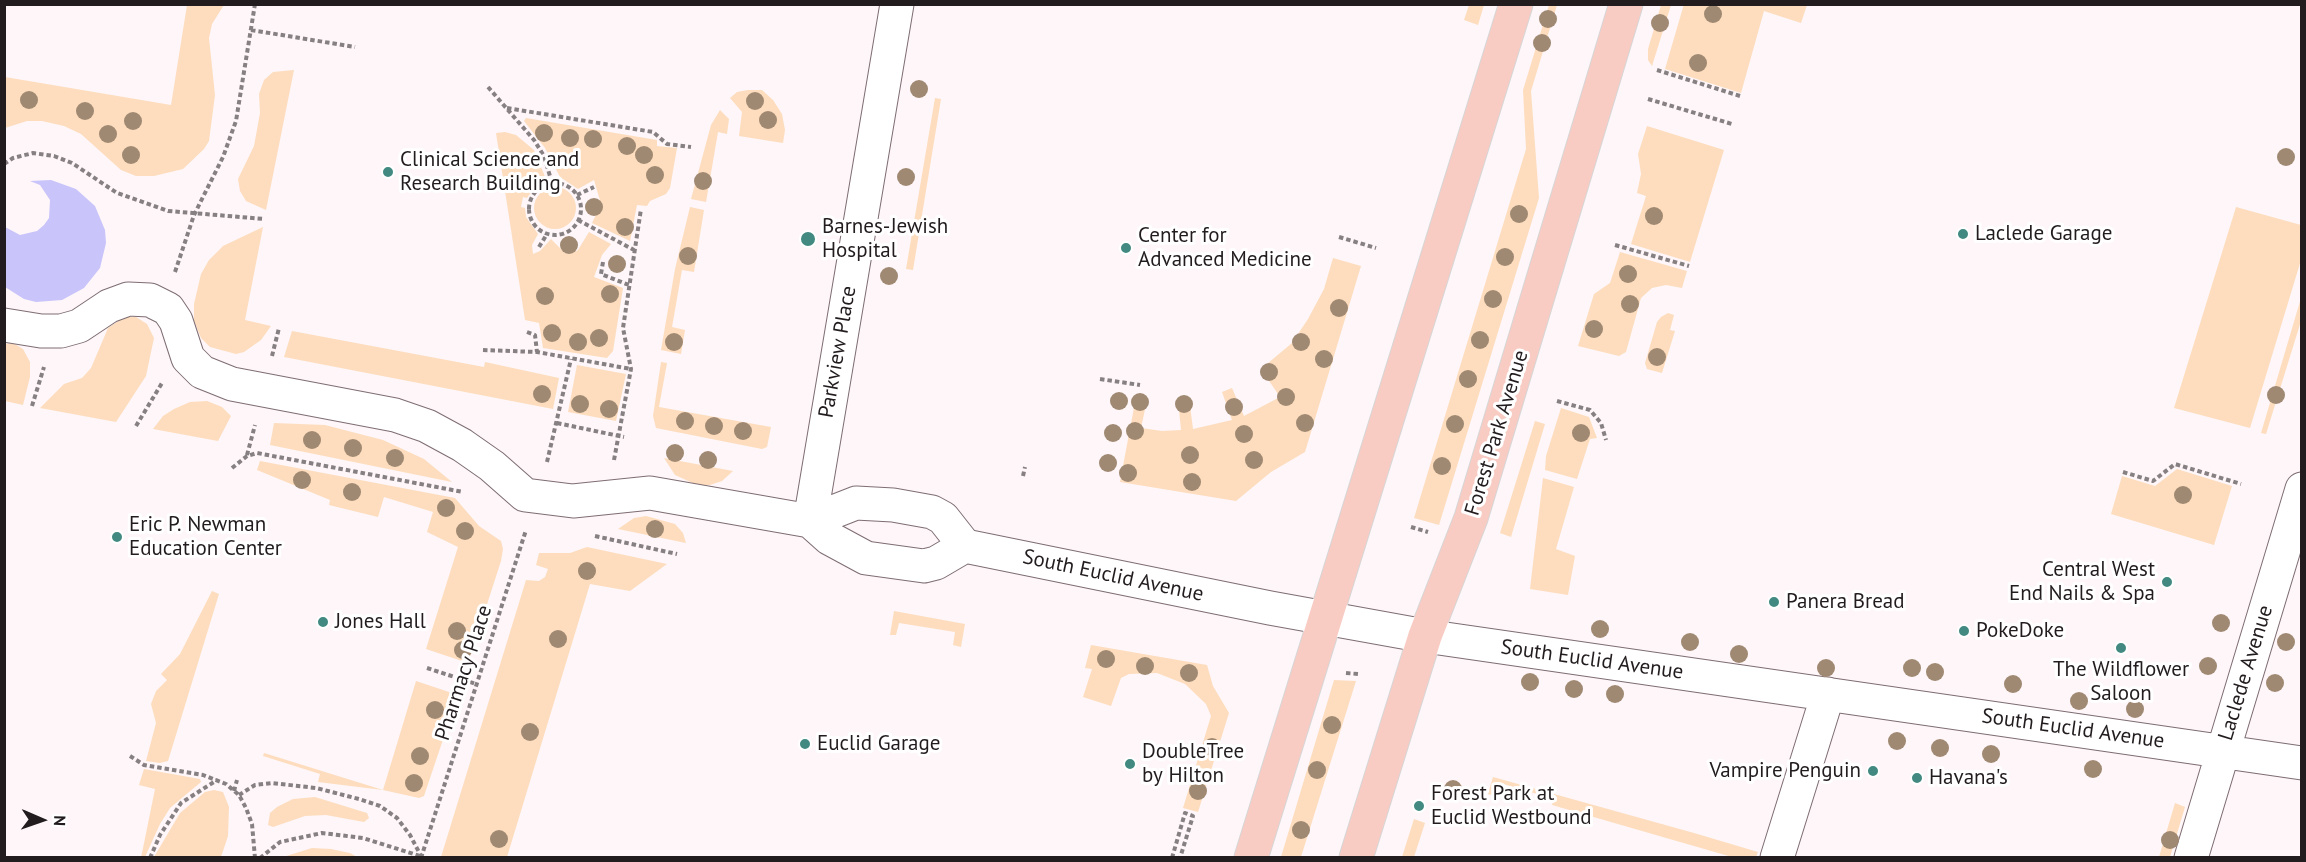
<!DOCTYPE html>
<html>
<head>
<meta charset="utf-8">
<style>
	body { margin:0 }
	#map { position:relative; width:2306px; height:862px; overflow:hidden; background:#fef6f8; font-family:"PT Sans",sans-serif }
	canvas { display:block }
	.frame { position:absolute; inset:0; border:6px solid #221c1e; pointer-events:none }
	.north { position:absolute; left:12px; top:790px; width:60px; height:60px; -webkit-text-stroke:4px #fff; paint-order:stroke; rotate:92deg; font-size:16px; font-weight:700; line-height:24px; text-align:center; color:#221c1e }
	.north::after { content:''; display:block; margin:auto; width:21px; height:27px; background:#221c1e; clip-path:polygon(50% 0,100% 100%,50% 72%,0 100%) }
</style>
</head>
<body>
<div id="map">
<canvas width="2306" height="862"></canvas>
<div class="frame"></div>
<div class="north">N</div>
</div>
<script>
const context = document.querySelector('canvas').getContext('2d');
context.lineJoin = 'round';
function paint(path, color) { context.fillStyle = color; context.fill(path, 'evenodd'); }
const poly = rows => new Path2D(rows.map(r => 'M' + r).join(''));
function strokePath(path, color, width, dash) { context.strokeStyle = color; context.lineWidth = width; context.lineCap = dash ? 'butt' : 'round'; context.setLineDash(dash || []); context.stroke(path); }
function write(font, color, halo, rows, align = 'center') {
  context.font = font + ' "PT Sans",sans-serif'; context.lineWidth = 6; context.setLineDash([]); context.textBaseline = 'middle'; context.strokeStyle = halo; context.fillStyle = color; for (const [text, x, y, turn = 0] of rows) {
    context.save(); context.translate(x, y); context.rotate((+turn || 0) * Math.PI / 180); context.textAlign = isNaN(turn) ? turn : align; if (halo) context.strokeText(text, 0, 0); context.fillText(text, 0, 0); context.restore();
  }
}
paint(poly([
	[1684,4,1807,4,1807,5,1801,23,1764,11,1741,93,1665,69],
	[187,5,224,5,212,24,209,38,215,95,209,141,204,149,183,169,154,176,136,176,121,170,81,134,64,126,42,121,27,121,5,128,5,77,171,105],
	[1469,5,1484,5,1478,25,1464,20],
	[1549,5,1557,5,1531,91,1539,198,1439,525,1414,518,1526,149,1523,90],
	[1661,5,1671,5,1652,66,1648,60,1648,49],
	[294,70,266,210,246,201,240,191,238,179,254,146,260,113,259,94,264,80,273,72],
	[748,90,762,90,773,100,782,114,785,130,783,143,739,136,742,112,730,98,737,92],
	[935,98,941,99,913,270,906,269],
	[720,110,729,119,727,134,718,132,706,202,691,199,711,125],
	[526,118,657,140,657,146,677,148,670,188,666,194,650,201,647,206,637,205,630,241,592,223,601,204,594,180,578,189,560,177,545,148,524,121],
	[1647,126,1724,150,1690,262,1631,244,1646,196,1637,193,1641,174,1638,154],
	[505,132,516,135,534,150,546,179,536,185,527,198,523,197,521,207,525,208,526,217,538,234,532,245,533,254,540,251,551,239,565,253,572,253,578,250,589,232,611,244,602,255,594,277,623,288,613,351,607,358,543,348,539,323,525,320,496,133],
	'534 208a21 21 0 1 1 42 0a21 21 0 1 1-42 0Z',
	[690,207,704,210,694,272,682,270,672,327,685,330,681,354,661,350,675,269],
	[2236,207,2301,225,2301,260,2250,428,2174,408],
	[263,227,245,320,271,326,261,340,244,352,236,354,210,347,201,338,194,321,194,304,201,274,209,260,223,246],
	[1620,252,1687,271,1682,288,1666,285,1652,288,1641,298,1626,352,1619,356,1578,346,1594,294,1610,283],
	[1333,258,1361,266,1305,452,1271,472,1236,501,1120,482,1136,397,1147,400,1141,428,1162,431,1181,430,1178,400,1189,398,1193,429,1232,420,1222,392,1232,388,1244,416,1280,397,1261,369,1292,343,1308,319,1324,289],
	[2301,298,2301,321,2266,434,2261,433],
	[1668,313,1674,315,1670,330,1675,331,1662,373,1647,369,1645,363,1657,322,1661,317],
	[124,317,136,317,147,324,154,338,146,376,116,422,40,408,64,384,82,378,91,368,108,328],
	[292,331,484,367,485,362,559,378,553,409,284,357],
	[13,343,23,349,30,362,30,377,23,405,5,401,5,344],
	[661,362,667,363,659,407,771,427,767,447,762,449,656,428,653,416],
	[577,365,626,374,616,421,568,412],
	[207,401,222,407,231,416,218,441,153,429,163,416,174,409,190,402],
	[1561,408,1589,417,1597,438,1590,439,1577,479,1545,470,1546,456],
	[1535,421,1545,424,1511,537,1500,533],
	[274,423,325,425,383,440,424,459,452,482,270,445],
	[664,458,733,471,722,481,710,485,697,485,675,475],
	[260,461,455,498,479,526,501,541,503,549,501,561,468,663,426,649,458,547,427,532,433,512,384,497,378,517,329,505,330,500,257,470],
	[2177,469,2232,486,2214,545,2111,514,2122,476,2155,486],
	[1543,478,1574,487,1556,549,1575,556,1568,595,1530,589],
	[646,516,675,524,683,533,686,543,618,529,634,518],
	[587,547,667,564,630,591,590,584,507,857,441,857,526,580,539,581,545,577,548,569,536,565,539,553,570,553],
	[212,591,219,594,168,761,160,763,146,761,156,723,151,704,156,691,167,680,161,674,180,654],
	[894,611,965,624,961,647,953,645,955,632,899,623,896,635,890,635],
	[1091,645,1207,665,1213,686,1229,713,1198,812,1183,808,1211,716,1206,704,1185,684,1157,673,1129,674,1121,678,1111,706,1083,697,1092,669,1085,668],
	[1334,680,1356,681,1301,857,1281,857],
	[416,681,458,695,424,796,419,798,383,790,318,782,320,774,263,756,264,753,383,790],
	[144,769,200,779,201,782,170,808,160,824,145,857,141,858,155,789,139,785],
	[1493,777,1694,833,1758,852,1756,857,1732,857,1552,805,1554,799,1500,783,1495,796,1488,794],
	[214,790,223,792,229,807,228,836,221,857,154,857,180,813,205,792],
	[315,797,367,813,369,818,364,822,326,815,305,816,273,827,268,825,270,813,277,807,293,799],
	[2175,803,2185,807,2170,857,2159,857],
	[1414,819,1425,823,1414,857,1402,857],
	[312,848,331,849,350,853,357,857,283,857]
]), '#fdddbe');
paint(poly([
	[51,180,76,189,95,206,105,230,106,243,100,268,84,288,62,300,36,302,24,299,5,287,5,227,20,235,37,231,44,225,49,218,50,200,40,185,30,181]
]), '#c9c4fa');
const minor = poly([
	[4,325,41,331,61,331,79,326,109,306,128,299,150,300,168,309,176,321,188,358,202,372,232,384,395,415,427,426,462,445,492,466,525,495,573,501,650,493,810,521],
	[810,521,856,503,893,505,932,512,943,518,965,546,1270,608,1425,636,2302,763],
	[810,521,897,4],
	[810,521,829,538,866,558,924,566,936,563,965,546],
	[1777,858,1828,694],
	[2191,858,2302,489]
]);
const major = poly([
	[1251,858,1516,4],
	[1356,858,1425,636,1471,518,1626,4]
]);
strokePath(minor, '#7e6d73', 35);
strokePath(major, '#d7d6d6', 35);
strokePath(poly([
	[251,30,355,47],
	[1657,70,1740,96],
	[488,87,534,140,544,156,552,183],
	[1648,99,1732,124],
	[507,108,653,132,667,144,691,147],
	[4,164,13,158,33,153,54,156,72,163,117,193,168,211,264,219],
	'529 209a26 26 0 1 1 52 0a26 26 0 1 1-52 0Z',
	[577,195,594,187],
	[578,220,634,250],
	[1339,237,1376,248],
	[1615,245,1689,266],
	[539,247,547,234],
	[603,262,601,274,629,285],
	[175,272,194,215,223,157,236,121,255,4],
	[527,332,535,335,537,352],
	[483,350,537,352,631,369],
	[272,356,279,328],
	[1100,379,1140,385],
	[1557,401,1590,410,1601,423,1606,440],
	[32,406,44,367],
	[557,423,624,437],
	[136,426,162,383],
	[247,455,255,425],
	[614,460,631,369,623,328,641,209],
	[547,462,571,359],
	[232,468,247,456,257,453,463,492],
	[2123,472,2153,481,2175,464,2241,484],
	[1023,476,1025,467],
	[1411,527,1428,532],
	[595,536,677,554],
	[427,668,476,684],
	[1346,673,1358,674],
	[130,756,144,765,203,775,226,784,239,795,246,808,252,824,255,858],
	[234,791,237,780],
	[239,795,255,785,272,783,316,788,359,799,380,806,397,818,410,835,421,856],
	[150,858,160,835,181,803,217,780],
	[260,858,280,842,322,833,363,838,420,856],
	[421,858,526,530],
	[1172,858,1185,813,1193,816,1180,858]
]), '#878082', 4, [4.5, 3]);
strokePath(minor, '#fff', 33);
strokePath(major, '#f8cbc3', 33);
context.fillStyle = '#a08972';
for (const [x, y] of [
	[1713,14],
	[1548,19],
	[1660,23],
	[1542,43],
	[1698,63],
	[919,89],
	[29,100],
	[755,101],
	[85,111],
	[768,120],
	[133,121],
	[544,133],
	[108,134],
	[570,138],
	[593,139],
	[627,146],
	[131,155],
	[644,155],
	[2286,157],
	[655,175],
	[906,177],
	[703,181],
	[594,207],
	[1519,214],
	[1654,216],
	[625,227],
	[569,245],
	[688,256],
	[1505,257],
	[617,264],
	[1628,274],
	[889,276],
	[610,294],
	[545,296],
	[1493,299],
	[1630,304],
	[1339,308],
	[1594,329],
	[552,333],
	[599,338],
	[1480,340],
	[578,342],
	[674,342],
	[1301,342],
	[1657,357],
	[1324,359],
	[1269,372],
	[1468,379],
	[542,394],
	[2276,395],
	[1286,397],
	[1119,401],
	[1140,402],
	[580,404],
	[1184,404],
	[1234,407],
	[609,409],
	[685,421],
	[1305,423],
	[1455,424],
	[714,426],
	[743,431],
	[1135,431],
	[1113,433],
	[1581,433],
	[1244,434],
	[312,440],
	[353,448],
	[675,453],
	[1190,455],
	[395,458],
	[708,460],
	[1254,460],
	[1108,463],
	[1442,466],
	[1128,473],
	[302,480],
	[1192,482],
	[352,492],
	[2183,495],
	[446,508],
	[655,529],
	[465,531],
	[587,571],
	[2221,623],
	[1600,629],
	[457,631],
	[558,639],
	[1690,642],
	[2286,642],
	[463,650],
	[1739,654],
	[1106,659],
	[1145,666],
	[2208,666],
	[1826,668],
	[1912,668],
	[1935,672],
	[1189,673],
	[1530,682],
	[2275,683],
	[2013,684],
	[1574,689],
	[1615,694],
	[2079,701],
	[2135,709],
	[435,710],
	[1332,725],
	[530,732],
	[1897,741],
	[1212,747],
	[1940,748],
	[1991,754],
	[420,756],
	[2093,769],
	[1317,770],
	[414,783],
	[1453,789],
	[1198,791],
	[1301,830],
	[499,839],
	[2170,840]
]) { context.beginPath(); context.arc(x, y, 9, 0, 2 * Math.PI); context.fill(); }
for (const [x, y, r, color] of [
	[388,172,6,"#428981"],
	[1963,234,6,"#428981"],
	[808,239,8,"#428981"],
	[1126,248,6,"#428981"],
	[117,537,6,"#428981"],
	[2167,582,6,"#428981"],
	[1774,602,6,"#428981"],
	[323,622,6,"#428981"],
	[1964,631,6,"#428981"],
	[2121,648,6,"#428981"],
	[805,744,6,"#428981"],
	[1130,764,6,"#428981"],
	[1873,771,6,"#428981"],
	[1917,778,6,"#428981"],
	[1419,806,6,"#428981"]
]) { const dot = new Path2D(); dot.arc(x, y, r, 0, 2 * Math.PI); context.fillStyle = color; context.fill(dot); strokePath(dot, '#fff', 2); }
write('21px', '#221c1e', '#fff', [
	["Clinical Science and",400,160],
	["Research Building",400,184],
	["Barnes-Jewish",822,227],
	["Hospital",822,251],
	["Laclede Garage",1975,234],
	["Center for",1138,236],
	["Advanced Medicine",1138,260],
	["Eric P. Newman",129,525],
	["Education Center",129,549],
	["Central West",2155,570,"right"],
	["End Nails & Spa",2155,594,"right"],
	["Panera Bread",1786,602],
	["Jones Hall",335,622],
	["PokeDoke",1976,631],
	["The Wildflower",2121,670,"center"],
	["Saloon",2121,694,"center"],
	["Euclid Garage",817,744],
	["DoubleTree",1142,752],
	["by Hilton",1142,776],
	["Vampire Penguin",1861,771,"right"],
	["Havana's",1929,778],
	["Forest Park at",1431,794],
	["Euclid Westbound",1431,818]
], 'left');
write('21px', '#221c1e', '#fff', [
	["Parkview Place",838,352,-80],
	["Forest Park Avenue",1497,433,-73],
	["South Euclid Avenue",1113,576,12],
	["South Euclid Avenue",1592,660,8],
	["Pharmacy Place",464,673,-72],
	["Laclede Avenue",2246,673,-73],
	["South Euclid Avenue",2073,729,8]
]);
</script>
</body>
</html>
